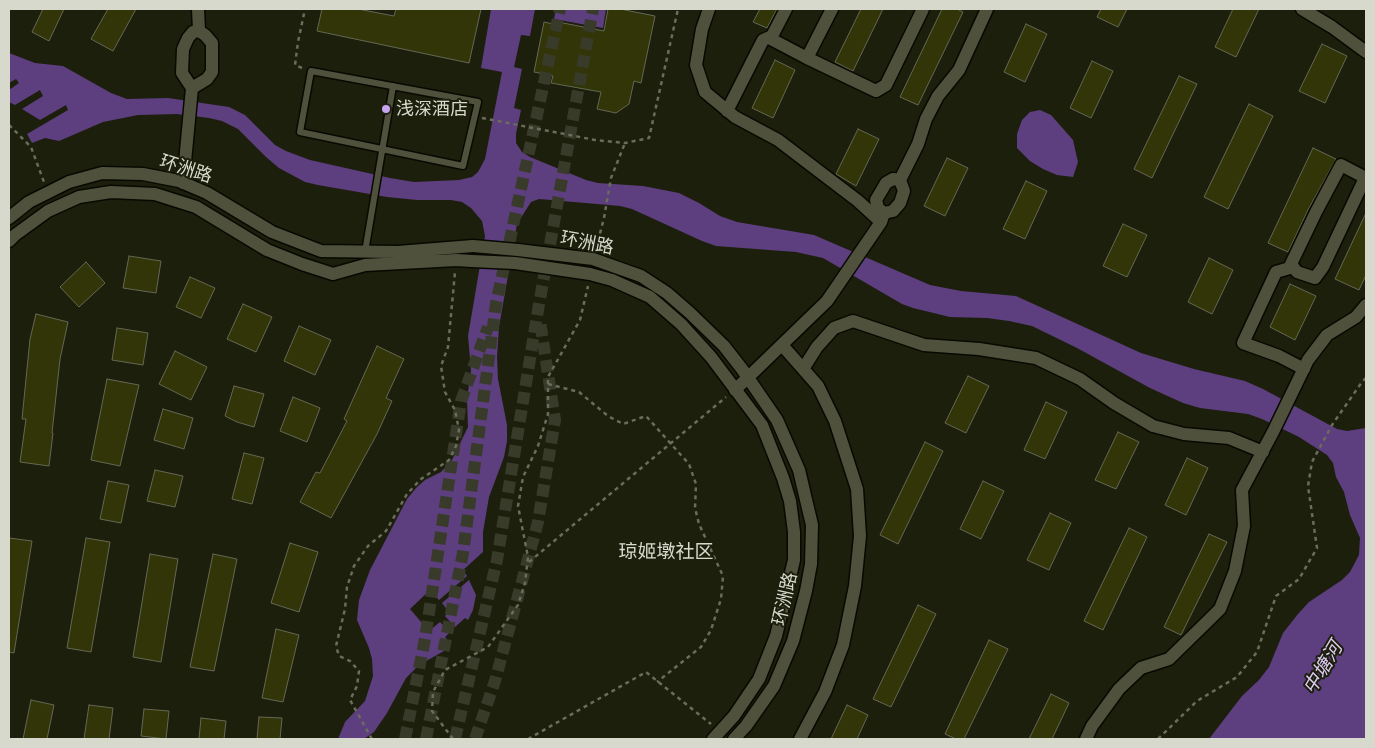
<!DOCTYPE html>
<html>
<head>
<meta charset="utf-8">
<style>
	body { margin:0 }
	#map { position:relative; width:1375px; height:748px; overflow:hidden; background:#1d1f0d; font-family:"Public Sans",sans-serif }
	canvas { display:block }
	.frame { position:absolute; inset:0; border:10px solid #d7d9cd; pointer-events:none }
</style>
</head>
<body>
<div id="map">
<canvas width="1375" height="748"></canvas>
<div class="frame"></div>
</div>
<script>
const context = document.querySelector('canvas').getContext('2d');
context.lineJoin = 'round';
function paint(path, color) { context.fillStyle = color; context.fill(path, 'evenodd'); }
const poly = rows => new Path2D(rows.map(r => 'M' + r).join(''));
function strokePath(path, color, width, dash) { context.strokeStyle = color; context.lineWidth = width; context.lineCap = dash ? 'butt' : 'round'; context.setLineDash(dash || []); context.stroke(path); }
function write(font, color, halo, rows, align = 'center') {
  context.font = font + ' "Public Sans","Noto Sans SC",sans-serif'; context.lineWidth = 4; context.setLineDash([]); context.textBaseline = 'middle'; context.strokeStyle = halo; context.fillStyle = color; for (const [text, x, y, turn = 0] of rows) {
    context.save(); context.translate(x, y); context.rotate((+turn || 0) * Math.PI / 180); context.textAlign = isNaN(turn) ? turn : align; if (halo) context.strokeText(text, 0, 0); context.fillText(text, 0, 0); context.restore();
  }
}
paint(poly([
	[491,9,535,9,530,36,521,35,514,67,522,69,514,108,521,110,516,134,516,143,522,152,530,157,586,180,598,183,643,186,679,193,699,203,720,216,737,222,814,235,930,285,961,291,1016,296,1141,353,1194,369,1245,381,1263,389,1337,429,1347,431,1366,428,1366,739,1209,739,1242,696,1259,680,1269,667,1283,633,1298,614,1309,602,1342,580,1350,572,1359,555,1360,538,1350,515,1344,492,1336,477,1333,463,1327,455,1299,437,1262,419,1248,414,1200,408,1183,403,1150,388,1077,348,1032,326,1009,321,987,318,950,317,913,308,902,304,823,258,796,252,716,246,702,241,632,209,620,206,539,199,531,202,517,224,499,327,497,357,498,379,507,425,507,441,504,457,489,497,483,532,483,552,463,570,467,576,439,600,430,590,410,609,429,631,440,622,450,632,445,637,451,644,444,651,419,665,406,678,387,713,374,732,364,739,338,739,345,722,365,701,373,676,372,659,369,648,357,620,359,600,370,570,407,499,417,487,425,480,441,472,452,460,468,427,467,399,471,370,468,336,485,236,482,221,471,208,462,202,451,200,417,200,387,197,318,185,305,182,279,168,266,157,238,129,222,121,209,118,177,114,138,115,103,122,59,141,45,138,32,143,27,134,68,110,66,105,40,120,22,109,43,96,40,90,15,105,9,102,9,90,19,83,16,79,9,83,9,53,35,63,63,66,111,93,127,99,168,98,229,107,245,115,275,145,286,151,310,160,390,178,414,182,459,180,472,177,478,172,485,159,502,72,481,68],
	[556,9,606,9,603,28,554,19],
	[1040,110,1051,115,1073,140,1078,162,1073,177,1057,175,1043,169,1030,161,1017,148,1017,134,1022,120,1030,112],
	[469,580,476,595,473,610,468,620,465,618,455,627,445,616,449,612,442,603]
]), '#5d3e7f');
const building = poly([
	[43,9,64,9,49,41,32,32,43,9],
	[108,9,136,9,113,51,91,39,108,9],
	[322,9,358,9,394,16,396,9,481,9,469,63,317,31,322,9],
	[608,9,620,9,655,16,641,83,634,81,629,104,616,113,597,109,601,92,551,83,553,76,534,72,544,22,553,24,553,21,604,31,608,9],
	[760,9,777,9,767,28,753,22,760,9],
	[861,9,883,9,853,71,835,62,861,9],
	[942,9,957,9,963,12,918,105,900,97,942,9],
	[1101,9,1127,9,1118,27,1097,17,1101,9],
	[1233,9,1259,9,1236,57,1215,47,1233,9],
	[1026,24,1047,34,1025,82,1004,72,1026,24],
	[1322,44,1347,56,1325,103,1299,91,1322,44],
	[775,60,795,70,773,118,752,108,775,60],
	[1092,61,1113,71,1091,118,1070,108,1092,61],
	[1179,76,1197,84,1152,178,1134,169,1179,76],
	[1249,104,1273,116,1228,209,1204,197,1249,104],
	[858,129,879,139,856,186,836,174,858,129],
	[1313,148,1336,159,1309,208,1288,252,1268,243,1313,148],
	[947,158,968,168,945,216,924,206,947,158],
	[1026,181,1047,191,1025,239,1003,229,1026,181],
	[1366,213,1366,275,1359,290,1335,279,1366,213],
	[1123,224,1147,235,1127,277,1103,266,1123,224],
	[129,256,161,261,156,293,123,288,129,256],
	[1209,258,1233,270,1212,314,1188,302,1209,258],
	[86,262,105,283,79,307,60,287,86,262],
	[190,277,215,288,201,318,176,307,190,277],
	[1290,284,1316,296,1295,340,1270,327,1290,284],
	[243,304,272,317,256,352,227,339,243,304],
	[36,314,68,322,60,359,52,433,53,433,49,466,20,462,26,419,22,419,30,339,36,314],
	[299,326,331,340,315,375,284,361,299,326],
	[117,328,148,333,143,365,112,360,117,328],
	[377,346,404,359,386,398,392,401,377,434,331,518,300,502,316,472,320,473,347,421,344,419,377,346],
	[175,351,207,367,191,400,159,384,175,351],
	[968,376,989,386,966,433,945,423,968,376],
	[107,379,139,385,120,466,91,460,107,379],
	[234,386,264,394,254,427,237,422,225,416,234,386],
	[293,397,320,408,307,442,280,431,293,397],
	[1046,402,1067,412,1045,459,1024,450,1046,402],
	[163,409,193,418,184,449,154,440,163,409],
	[1118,432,1139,442,1116,489,1095,480,1118,432],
	[925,442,943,451,898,544,880,535,925,442],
	[244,453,264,458,252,504,232,499,244,453],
	[1187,458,1208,468,1186,515,1165,505,1187,458],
	[155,470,183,476,175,507,147,501,155,470],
	[108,481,129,485,121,523,100,519,108,481],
	[983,481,1004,491,981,539,960,529,983,481],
	[1050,513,1071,523,1049,570,1027,560,1050,513],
	[1129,528,1147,537,1103,630,1084,621,1129,528],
	[1209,534,1227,542,1181,635,1164,627,1209,534],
	[9,538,32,541,14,653,9,652,9,538],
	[86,538,110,542,91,652,67,648,86,538],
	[290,543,318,552,299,612,271,603,290,543],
	[150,554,178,559,161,662,133,657,150,554],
	[213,554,237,559,214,671,190,667,213,554],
	[918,605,936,614,891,707,873,699,918,605],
	[276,629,299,635,283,702,262,698,276,629],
	[989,640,1008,649,964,739,956,739,945,734,989,640],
	[1051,694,1069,703,1052,739,1029,739,1051,694],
	[31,700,54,705,47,739,23,739,31,700],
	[89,705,113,708,109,739,84,739,89,705],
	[847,705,868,715,857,739,831,739,847,705],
	[144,709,169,711,166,739,141,736,144,709],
	[259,717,282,718,280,739,257,739,259,717],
	[201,718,226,721,224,739,199,739,201,718]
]);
paint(building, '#323508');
strokePath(building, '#656853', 1);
strokePath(poly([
	[405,739,425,639,461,401,488,327],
	[426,739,463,553,496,304,560,9],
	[455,739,497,560,538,310,593,9],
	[475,739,495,681,538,522,555,420,540,321]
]), '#393b2a', 12, [12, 6]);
const lane = poly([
	[311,71,478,102,463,166,300,132,311,71],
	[365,252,393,86]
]);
const street = poly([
	[198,9,199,31],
	[709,9,702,29,696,65,705,92,735,117,778,140,858,201,881,222],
	[1302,9,1332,27,1366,52],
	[769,38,807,58,832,9],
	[807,58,876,91,886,85,923,9],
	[727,111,763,40,772,36,786,9],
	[1365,178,1323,267,1315,278,1297,272,1291,264,1316,212,1341,165,1366,178],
	[183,183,192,88,182,73,183,49,188,38,193,32,199,31,205,35,212,43,212,72,207,79,192,88],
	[884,213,878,208,876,200,886,183,893,179,900,180],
	[1293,267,1276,272,1243,343,1279,356,1304,369],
	[782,345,818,386,835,421,857,489,860,536,855,586,843,645,825,692,800,739],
	[803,369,817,347,834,328,853,321,924,345,979,349,1036,358,1080,379,1114,403,1153,426,1184,434,1229,438,1263,452],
	[735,390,827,301,881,222,884,213,893,211,900,203,904,191,900,180,918,144,926,119,938,96,959,70,987,9],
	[1086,739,1092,726,1119,689,1141,668,1169,659,1220,609,1235,571,1244,526,1242,490,1273,432,1308,360,1327,335,1356,317,1366,305]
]);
const secondary = poly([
	[9,218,29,202,69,182,102,173,143,174,179,181,207,193,272,232,321,251,398,252,473,246],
	[9,241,15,235,48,211,79,197,111,192,155,194,196,207,267,250,302,264,333,274,365,265,456,260,472,261],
	[518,250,593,259,641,276,667,293,690,313,724,346,742,369,777,420,799,470,812,525,811,564,806,591,793,641,774,686,746,726,734,739],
	[515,263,590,274,612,280,650,297,681,324,711,357,762,425,783,478,790,501,794,532,794,560,776,636,759,679,734,716,713,739]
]);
strokePath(lane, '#080900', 9);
strokePath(street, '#080900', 15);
strokePath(secondary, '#080900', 15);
strokePath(poly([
	[302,68,295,65,298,42,305,9],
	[482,118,595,140,625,143,649,138,678,9],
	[9,125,31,147,44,182],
	[596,249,604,218,611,178,625,143],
	[548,384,579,392,608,416,623,424,646,416,689,464,696,484,695,508,699,524,723,576,721,599,711,630,701,647,657,682],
	[529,562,726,397],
	[372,739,350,700,357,686,359,671,350,661,339,656,336,646,345,609,347,587,354,566,368,546,386,531,407,494,421,479,449,460,456,446,459,430,455,410,445,392,441,366,448,347,455,272],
	[453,739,432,711,433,692,445,670,488,647,518,605,525,583,528,557,518,506,523,477,538,446,548,414,548,377,580,320,588,286],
	[528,739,646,672,711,724],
	[1158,739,1197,701,1237,677,1257,652,1276,596,1299,579,1317,548,1308,486,1312,462,1332,425,1362,382,1366,378]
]), '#6a6c5c', 2.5, [4, 4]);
strokePath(lane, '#4f513d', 6);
strokePath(street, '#4f513d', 12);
strokePath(secondary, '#4f513d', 12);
const secondaryBridge = poly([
	[473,246,518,250],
	[472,261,515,263]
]);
strokePath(secondaryBridge, '#080900', 15, []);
strokePath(secondaryBridge, '#4f513d', 12);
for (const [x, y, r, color] of [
	[386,109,5,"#c7a6ef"]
]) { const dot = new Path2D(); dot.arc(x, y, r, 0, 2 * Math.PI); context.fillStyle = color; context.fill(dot); strokePath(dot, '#1d1f0d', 2); }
write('18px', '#d7d9cd', '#1d1f0d', [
	["浅深酒店",396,109]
], 'left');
write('18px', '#d7d9cd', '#1d1f0d', [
	["环洲路",186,169,18],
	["环洲路",587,243,11],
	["环洲路",785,599,-77]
]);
write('19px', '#d7d9cd', '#1d1f0d', [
	["琼姬墩社区",666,552]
]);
write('italic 19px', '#dccbf1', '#1d1f0d', [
	["中塘河",1323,668,-59]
]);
</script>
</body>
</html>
